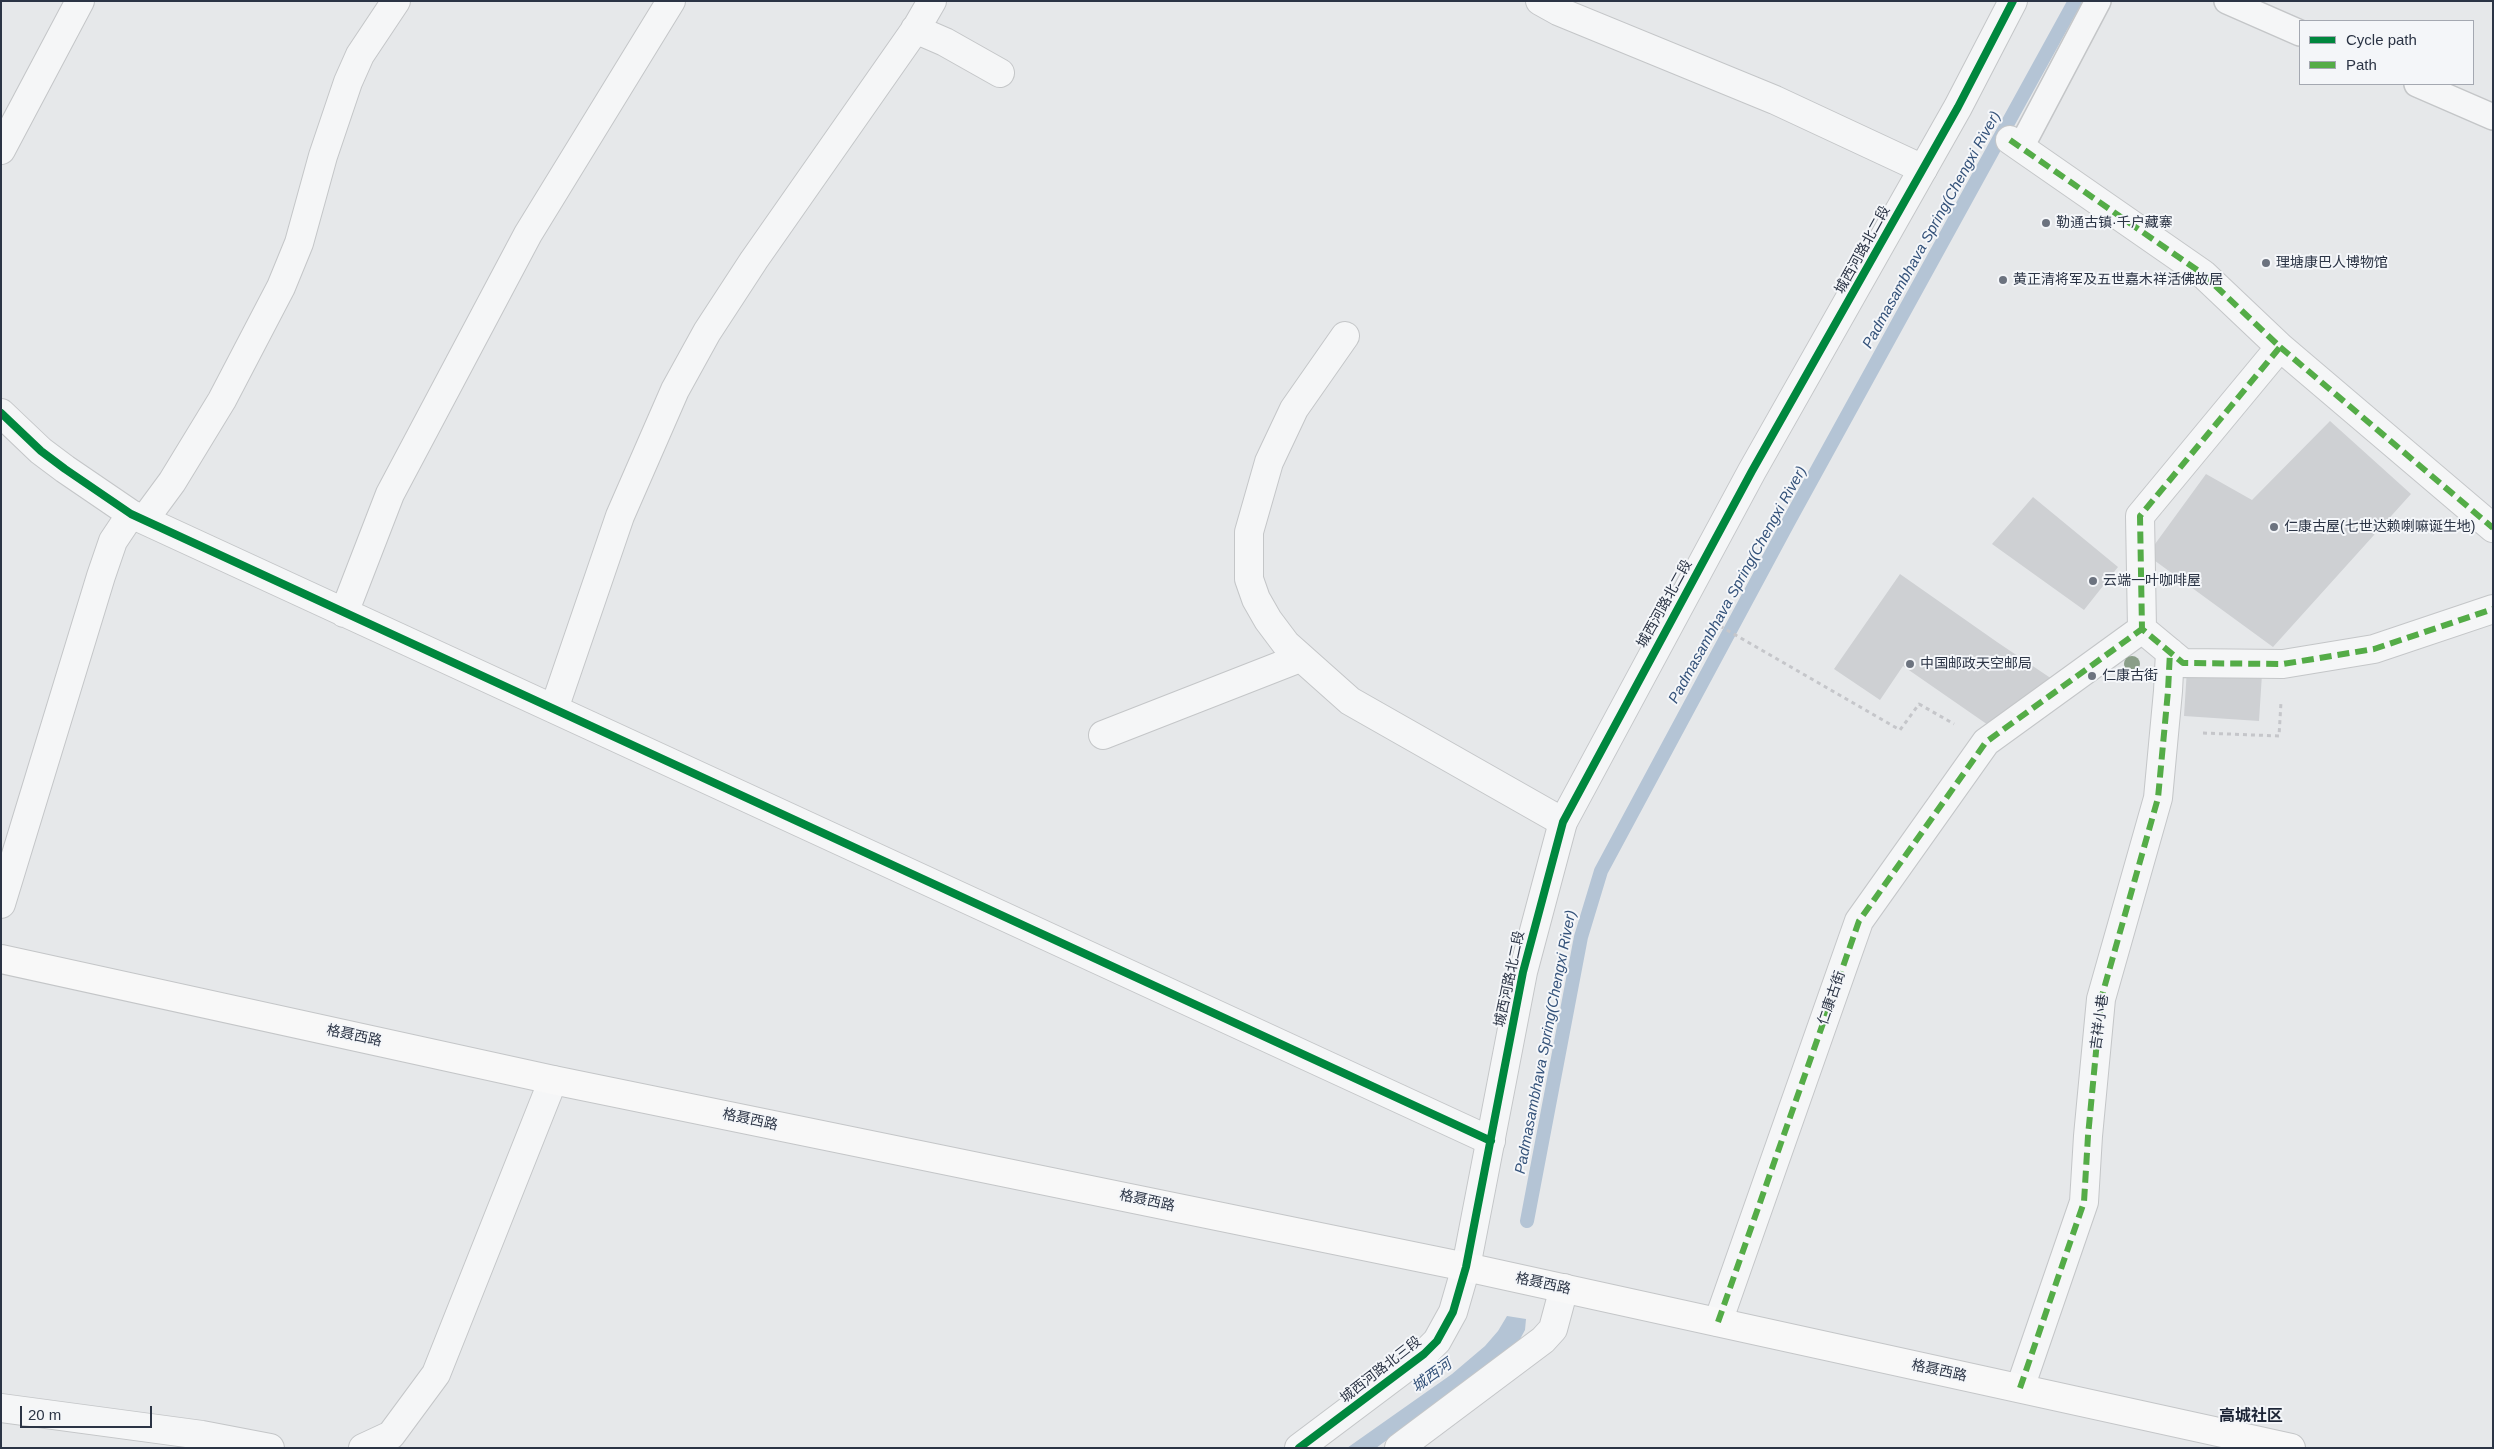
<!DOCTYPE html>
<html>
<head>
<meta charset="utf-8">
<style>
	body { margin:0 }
	#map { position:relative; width:2494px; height:1449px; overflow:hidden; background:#e6e8ea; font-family:Helvetica,sans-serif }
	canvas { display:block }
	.frame { position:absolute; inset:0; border:2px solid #2b3445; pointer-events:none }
	.legend { position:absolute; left:2299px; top:20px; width:175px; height:65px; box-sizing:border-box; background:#f4f6f9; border:1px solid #a4a8b1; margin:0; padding:6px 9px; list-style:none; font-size:15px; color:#2b3445 }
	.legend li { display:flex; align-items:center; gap:10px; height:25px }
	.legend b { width:25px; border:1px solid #a4a8b1 }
	.scale { position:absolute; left:20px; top:1406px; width:132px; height:22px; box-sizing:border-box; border:2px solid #2b3445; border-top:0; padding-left:6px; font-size:15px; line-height:18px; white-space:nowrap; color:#2b3445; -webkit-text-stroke:4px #f4f6f9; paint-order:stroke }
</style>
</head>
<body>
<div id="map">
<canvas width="2494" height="1449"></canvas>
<div class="frame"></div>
<ul class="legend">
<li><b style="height:6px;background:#00873e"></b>Cycle path</li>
<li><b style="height:6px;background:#54ac47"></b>Path</li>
</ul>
<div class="scale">20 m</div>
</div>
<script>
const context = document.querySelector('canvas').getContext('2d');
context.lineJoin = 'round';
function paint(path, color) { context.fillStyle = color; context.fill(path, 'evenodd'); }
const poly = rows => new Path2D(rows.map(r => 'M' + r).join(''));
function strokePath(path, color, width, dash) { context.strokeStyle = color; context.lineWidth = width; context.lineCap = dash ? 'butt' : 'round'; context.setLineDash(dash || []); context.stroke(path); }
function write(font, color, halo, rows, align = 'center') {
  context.font = font + ' Helvetica,"Noto Sans SC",sans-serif'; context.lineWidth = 4; context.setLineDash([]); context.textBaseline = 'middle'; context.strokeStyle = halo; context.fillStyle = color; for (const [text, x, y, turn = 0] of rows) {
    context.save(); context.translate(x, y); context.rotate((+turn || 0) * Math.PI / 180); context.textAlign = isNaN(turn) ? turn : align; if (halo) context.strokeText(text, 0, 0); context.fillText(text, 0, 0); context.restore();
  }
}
paint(poly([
	[1507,1316,1526,1319,1525,1330,1519,1341,1489,1366,1376,1448,1347,1448,1452,1374,1485,1346,1498,1331]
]), '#b4c4d5');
strokePath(poly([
	[1527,1221,1581,937,1601,871,1789,521,2075,1]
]), '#b4c4d5', 14);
paint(poly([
	[2330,421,2411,494,2273,647,2147,555,2206,474,2252,500],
	[2033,497,2118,567,2084,610,1992,544],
	[1900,574,1997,642,2055,681,1991,727,1903,666,1880,700,1834,669],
	[2187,669,2262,674,2259,721,2184,716]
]), '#ced0d3');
const service = poly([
	[2227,1,2300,33],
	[2417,84,2493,117],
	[2021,147,2098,1]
]);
const pedestrian = poly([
	[2010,140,2203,274,2280,347,2140,516,2142,629,2183,663,2283,664,2374,649,2493,609],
	[2280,347,2493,528],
	[1718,1322,1859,921,1986,742,2142,629],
	[2020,1388,2084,1202,2088,1136,2101,999,2158,798,2168,691,2170,652]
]);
const minor = poly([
	[1540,1,1558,11,1775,100,1923,169],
	[915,29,945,42,1000,73],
	[1,150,80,1],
	[1345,336,1294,409,1269,462,1249,532,1249,579,1256,599,1268,620,1286,644,1350,701,1563,822],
	[1,413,41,451,65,469,131,514,1491,1141],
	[144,520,172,482,222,400,281,287,299,243,323,156,348,82,360,55,396,1],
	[344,613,390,494,528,234,671,1],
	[554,709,620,516,675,390,707,332,754,260,917,27,932,1],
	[1103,735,1300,658],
	[1,904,101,576,113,541,131,514],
	[1,1408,202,1435,270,1448],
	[363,1448,391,1435,436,1374,553,1080],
	[1299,1448,1424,1354,1437,1341,1453,1312,1466,1267],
	[1399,1448,1543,1340,1553,1329,1564,1288]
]);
const tertiary = poly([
	[1466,1267,1523,972,1563,822,1752,471,1958,107,2013,1]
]);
const secondary = poly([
	[1,959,553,1080,1466,1267,2291,1448]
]);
strokePath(service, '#c4c6c8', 28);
strokePath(pedestrian, '#c4c6c8', 30);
strokePath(minor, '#c4c6c8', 30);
strokePath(tertiary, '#c4c6c8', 30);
strokePath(secondary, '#c4c6c8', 30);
strokePath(poly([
	[1713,622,1900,730,1919,704,1954,724],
	[2203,733,2279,736,2281,702]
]), '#c5c6ca', 3, [4, 4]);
strokePath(service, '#f5f6f7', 25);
strokePath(pedestrian, '#f5f6f7', 28);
strokePath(minor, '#f5f6f7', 28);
strokePath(tertiary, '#f5f6f7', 28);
strokePath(secondary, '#f8f8f8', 28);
strokePath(poly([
	[2010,140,2203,274,2280,347,2140,516,2142,629,2183,663,2283,664,2374,649,2493,609],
	[2280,347,2493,528],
	[1718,1322,1859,921,1986,742,2142,629],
	[2020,1388,2084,1202,2088,1136,2101,999,2158,798,2168,691,2170,652]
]), '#54ac47', 6, [12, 6]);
strokePath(poly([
	[1,413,41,451,65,469,131,514,1491,1141],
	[1299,1448,1424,1354,1437,1341,1453,1312,1466,1267,1523,972,1563,822,1752,471,1958,107,2013,1]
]), '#00873e', 8);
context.fillStyle = '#8a9e88';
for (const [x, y] of [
	[2132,664]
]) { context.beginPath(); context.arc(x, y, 8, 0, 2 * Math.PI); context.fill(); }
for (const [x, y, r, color] of [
	[2046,223,5,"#6c737f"],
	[2266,263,5,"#6c737f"],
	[2003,280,5,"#6c737f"],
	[2274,527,5,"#6c737f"],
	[2093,581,5,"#6c737f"],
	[1910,664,5,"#6c737f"],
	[2092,676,5,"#6c737f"]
]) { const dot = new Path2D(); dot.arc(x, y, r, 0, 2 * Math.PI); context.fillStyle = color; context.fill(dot); strokePath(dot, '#f4f6f9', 2); }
write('14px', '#2b3445', '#f4f6f9', [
	["勒通古镇·千户藏寨",2056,223],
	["理塘康巴人博物馆",2276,263],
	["黄正清将军及五世嘉木祥活佛故居",2013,280],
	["仁康古屋(七世达赖喇嘛诞生地)",2284,527],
	["云端一叶咖啡屋",2103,581],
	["中国邮政天空邮局",1920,664],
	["仁康古街",2102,676]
], 'left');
write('14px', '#2b3445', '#f4f6f9', [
	["城西河路北二段",1863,250,-61],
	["城西河路北二段",1665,604,-61],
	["城西河路北二段",1510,979,-78],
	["仁康古街",1832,998,-71],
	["吉祥小巷",2100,1022,-82],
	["格聂西路",354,1036,12],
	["格聂西路",750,1120,12],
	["格聂西路",1147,1201,12],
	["格聂西路",1543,1284,12],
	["城西河路北三段",1381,1370,-38],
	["格聂西路",1939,1371,12]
]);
write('italic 15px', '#34527a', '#f4f6f9', [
	["Padmasambhava Spring(Chengxi River)",1932,230,-61],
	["Padmasambhava Spring(Chengxi River)",1738,585,-61],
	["Padmasambhava Spring(Chengxi River)",1546,1042,-79],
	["城西河",1432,1376,-36]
]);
write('bold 16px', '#1d2536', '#f4f6f9', [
	["高城社区",2251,1417]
]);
</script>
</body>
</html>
